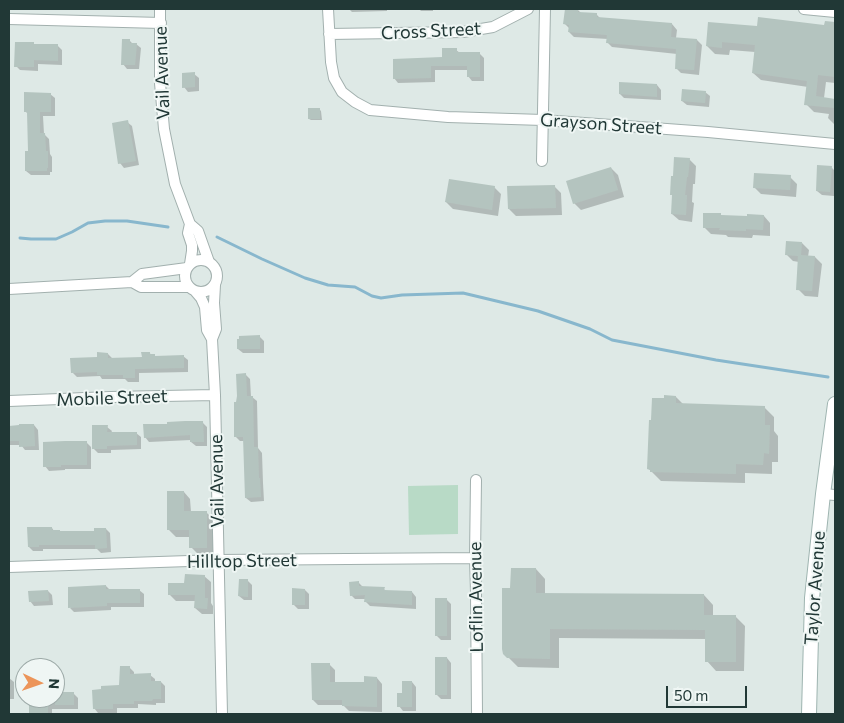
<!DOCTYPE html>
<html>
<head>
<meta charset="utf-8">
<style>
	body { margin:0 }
	#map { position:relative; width:844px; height:723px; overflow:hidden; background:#dee9e6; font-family:Commissioner,sans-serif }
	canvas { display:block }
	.frame { position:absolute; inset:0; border:10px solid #213836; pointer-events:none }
	.north { position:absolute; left:15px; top:658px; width:50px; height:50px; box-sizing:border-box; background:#eff6f4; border:1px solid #9daaa8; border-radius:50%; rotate:93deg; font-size:14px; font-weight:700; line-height:20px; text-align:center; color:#213836 }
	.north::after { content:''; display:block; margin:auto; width:18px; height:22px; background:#ec955a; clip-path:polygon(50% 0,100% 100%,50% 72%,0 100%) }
	.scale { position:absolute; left:666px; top:686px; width:81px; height:22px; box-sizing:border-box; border:2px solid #213836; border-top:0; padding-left:6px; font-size:15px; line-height:18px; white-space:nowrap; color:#213836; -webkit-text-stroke:4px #eff6f4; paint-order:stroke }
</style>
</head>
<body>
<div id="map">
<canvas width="844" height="723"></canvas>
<div class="frame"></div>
<div class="north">N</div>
<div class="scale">50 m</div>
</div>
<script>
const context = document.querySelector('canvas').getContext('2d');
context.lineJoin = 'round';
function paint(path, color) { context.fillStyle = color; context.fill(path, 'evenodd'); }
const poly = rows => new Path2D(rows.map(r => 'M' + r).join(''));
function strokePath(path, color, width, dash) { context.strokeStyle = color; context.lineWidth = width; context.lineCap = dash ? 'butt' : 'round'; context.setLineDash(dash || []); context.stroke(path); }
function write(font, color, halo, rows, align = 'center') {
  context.font = font + ' Commissioner,sans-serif'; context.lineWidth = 4; context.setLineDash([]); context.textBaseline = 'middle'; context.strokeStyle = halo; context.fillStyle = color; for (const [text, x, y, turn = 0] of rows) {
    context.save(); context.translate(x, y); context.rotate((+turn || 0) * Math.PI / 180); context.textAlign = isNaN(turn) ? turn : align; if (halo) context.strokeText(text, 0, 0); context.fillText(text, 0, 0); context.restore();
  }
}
paint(poly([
	[458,485,458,534,409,535,408,486]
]), '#b8dac6');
paint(poly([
	[349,9,387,9,387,11,352,12],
	[419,9,433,9,433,11,421,11],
	[566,9,577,9,582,14,597,15,600,18,672,24,677,30,676,38,697,40,702,45,699,75,681,73,676,68,677,54,612,47,607,42,608,39,574,37,569,32,570,29,565,24],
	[826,22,835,24,835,83,826,82,824,98,835,100,835,125,828,118,829,114,814,112,806,104,808,87,761,80,753,73,755,52,730,50,729,55,715,54,707,46,758,27,825,27],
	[130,41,133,44,136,44,141,48,139,69,127,69,123,64],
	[33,43,35,45,57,45,62,50,62,65,38,64,38,71,20,70,16,66],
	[456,50,460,53,480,54,484,58,484,81,472,81,468,76,468,70,435,70,435,82,398,83,394,78,443,59],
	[194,74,199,78,199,91,188,92,184,87],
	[657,85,661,90,661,100,624,98,620,94],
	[705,92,710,96,709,107,687,105,682,101],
	[50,94,55,98,55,116,43,116,44,134,49,139,50,154,52,157,52,172,50,172,50,175,31,175,26,171,29,153,29,115,25,111],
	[319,109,321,111,322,120,311,120,309,119],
	[127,122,132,126,139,165,124,168,120,163],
	[689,159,696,166,695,184,693,184,692,202,694,203,692,222,679,220,672,214],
	[831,167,835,171,834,196,822,195,817,191],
	[611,168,618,175,624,197,581,210,574,203],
	[790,177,797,184,796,197,761,194,754,187],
	[554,186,561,193,562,215,516,216,509,209],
	[494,187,501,194,498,216,453,209,446,202],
	[764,216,770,223,770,236,753,235,752,238,728,237,726,235,711,234,704,227,723,217],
	[802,243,809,250,808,257,815,257,822,264,818,297,805,296,798,289,799,262,793,261,786,254],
	[259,336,264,341,264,353,243,353,238,349],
	[149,353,156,357,183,356,188,360,188,372,139,373,139,382,128,382,125,379,102,379,100,376,77,377,72,372,108,354,113,359,143,359],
	[245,374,250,379,251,397,252,397,257,401,258,448,262,453,263,483,264,501,251,502,246,498,245,441,240,441,235,436,237,403],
	[676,397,684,405,764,407,774,417,774,431,778,436,778,462,772,462,772,474,745,473,745,483,661,481,649,469,652,421],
	[202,422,207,427,207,446,196,446,191,442,191,440,149,442,145,437],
	[34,425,38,430,39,450,25,450,21,445,9,445,9,427],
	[107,427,112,431,111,433,136,433,141,437,141,449,111,450,111,453,98,453,93,448],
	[87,443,91,447,91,469,65,469,65,470,49,471,45,466],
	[184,492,190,499,191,512,206,512,213,519,213,554,198,554,191,547,190,537,176,537,169,530],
	[52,528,54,531,61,532,96,532,106,529,110,533,111,552,101,553,97,549,43,549,43,551,33,551,29,547],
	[536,569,545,579,545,594,704,595,713,605,713,616,735,616,745,626,744,671,716,671,707,661,707,639,559,638,559,668,518,667,504,653,512,589],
	[204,576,211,582,211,603,213,606,213,614,202,614,195,608,196,601,176,601,169,594,186,584],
	[248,581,252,585,252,600,244,600,239,596],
	[359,583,364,588,384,589,387,592,412,592,416,597,416,609,370,606,366,602,366,599,355,599,351,595],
	[106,586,110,590,139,590,144,594,144,607,111,607,111,610,74,612,70,608],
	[305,590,309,594,309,609,298,609,293,604],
	[48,591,52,595,53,605,34,606,30,601],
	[446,599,451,604,451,640,441,640,436,635],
	[447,658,451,663,451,699,441,699,437,695],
	[329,664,335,670,335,683,365,683,377,678,382,684,382,712,349,711,343,705,318,705,313,700],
	[129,667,134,672,134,675,150,675,155,679,155,682,161,682,165,686,165,703,156,703,156,705,138,704,138,708,117,708,117,713,98,713,94,708,121,686],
	[9,678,14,682,14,699,9,699],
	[412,682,416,687,416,711,403,711,399,706,403,694],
	[55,694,74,694,78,698,78,709,52,709,52,714,31,714,30,713,30,698,55,698]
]), '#0003');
strokePath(poly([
	[217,237,262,259,305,278,328,285,355,287,372,296,381,298,402,295,463,293,538,311,590,329,612,340,716,360,828,377],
	[20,238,31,239,56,239,72,232,88,223,105,221,127,221,168,227]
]), '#88b7cd', 3);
paint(poly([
	[565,9,578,9,578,12,597,13,597,17,672,23,671,37,697,39,694,70,675,69,676,49,606,43,607,35,568,32,569,25,563,24],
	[758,17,824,25,825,21,835,22,835,77,818,75,816,96,835,99,835,108,804,105,807,81,752,73,755,45,722,42,722,48,706,46,708,22,757,26],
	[122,39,130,39,130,43,137,43,135,65,121,65],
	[15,42,34,42,34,44,58,44,58,61,34,60,34,67,14,67],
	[442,48,457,48,457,52,480,52,480,77,467,77,467,66,431,66,431,78,393,79,393,59,442,57],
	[195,72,195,87,182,88,182,73],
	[619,82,657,84,657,97,619,94],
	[682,89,706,91,705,103,681,101],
	[24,92,51,93,51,112,40,112,40,133,45,133,46,151,48,151,48,168,47,168,47,171,25,171,25,151,28,151,27,112,24,112],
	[308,108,320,108,320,119,308,119],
	[128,120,136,161,118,164,112,123],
	[674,157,690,158,688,177,687,177,685,195,687,195,686,215,671,214,672,195,670,195,671,176,673,176],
	[817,165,832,166,830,192,816,191],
	[611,167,618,190,573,204,566,181],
	[754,173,791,175,790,190,753,188],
	[449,179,495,186,492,210,445,202],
	[555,185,556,208,508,209,507,186],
	[703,213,721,213,721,215,747,216,747,214,764,215,763,230,746,229,746,231,719,230,720,228,703,228],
	[786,241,802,242,801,255,815,256,812,291,796,290,798,256,785,255],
	[260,335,260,349,237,349,237,339,239,339,239,336],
	[97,352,108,353,108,358,142,357,141,352,150,352,150,354,155,354,155,356,184,355,184,368,135,369,135,378,123,378,123,375,97,375,97,372,71,373,70,358,97,357],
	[246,373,247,396,253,396,254,447,258,447,259,478,260,478,261,497,245,498,243,437,234,437,234,402,236,402,237,396,236,374],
	[664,395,676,396,676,403,765,406,765,425,770,425,769,454,764,453,763,465,736,464,736,474,650,472,650,470,647,469,649,420,651,420,652,398,664,398],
	[185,421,203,421,204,442,190,442,190,435,144,438,143,424,167,424,167,422],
	[19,424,34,424,35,446,19,447,19,441,9,441,9,426,19,425],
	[92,425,108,425,107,432,137,432,137,445,107,446,107,449,92,449],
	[65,441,87,441,87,465,61,465,61,467,43,467,43,442],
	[167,491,184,491,184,511,207,511,207,548,189,548,189,530,167,530],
	[27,527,52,527,52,530,60,530,60,531,94,531,94,528,106,528,107,548,95,549,95,545,39,545,39,547,28,547],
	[511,568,536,568,536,593,704,594,704,615,736,615,736,662,705,662,705,630,550,629,550,659,507,658,503,654,502,649,502,588,510,588],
	[185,574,205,575,205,598,208,598,207,609,194,608,195,595,168,595,168,583,184,583],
	[239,579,248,579,248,597,238,596],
	[359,581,359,586,385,587,384,590,412,591,412,605,364,602,365,595,350,596,349,582],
	[106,585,106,589,140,589,140,603,107,603,107,606,68,608,68,587],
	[292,588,305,589,305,605,292,605],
	[48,590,49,601,29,602,28,591],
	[435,598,447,598,447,636,435,636],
	[435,657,447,657,447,695,435,695],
	[311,663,330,663,330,682,364,682,364,676,377,677,377,707,342,706,342,700,312,700],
	[120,666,130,666,130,674,151,673,151,681,161,681,161,699,153,699,152,701,134,701,134,704,113,704,113,709,93,709,92,690,101,689,101,686,119,685],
	[402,681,412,681,412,707,397,707,397,693,402,693],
	[55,692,74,692,74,705,55,705],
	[29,698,48,698,48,713,29,714]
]), '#b4c4bf');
const street = poly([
	[160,9,160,83,164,129,175,184,190,224,198,231,209,262],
	[328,9,331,62,334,78,342,92,355,102,370,110,448,117,543,120,708,132,835,144],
	[804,9,835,12],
	[9,19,161,23],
	[329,34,463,32,493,27,528,9],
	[542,161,545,9],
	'185 276a16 16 0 1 1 32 0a16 16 0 1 1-32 0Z',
	[190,264,192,251,192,245,188,233,190,224],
	[132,282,142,274,187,268],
	[215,285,214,303,216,329,212,339,215,395,222,714],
	[9,289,132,282,141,287,189,287],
	[195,291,201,298,205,307,207,330,212,339],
	[9,401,111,397,215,395],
	[476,480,475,558,476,592,477,714],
	[823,494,835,495],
	[9,567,219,560,475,558]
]);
const secondary = poly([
	[809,714,812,598,823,494,835,404]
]);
strokePath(street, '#a2b0ae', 12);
strokePath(secondary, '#9eb4b0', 16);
strokePath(street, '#fff', 10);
strokePath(secondary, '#fff', 14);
write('18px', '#213836', '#eff6f4', [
	["Cross Street",431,31,-3],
	["Vail Avenue",162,73,-92],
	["Grayson Street",601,124,4],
	["Mobile Street",112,398,-2],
	["Vail Avenue",217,481,-91],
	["Hilltop Street",242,561,-1],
	["Taylor Avenue",815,588,-86],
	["Loflin Avenue",476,597,-91]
]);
</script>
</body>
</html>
